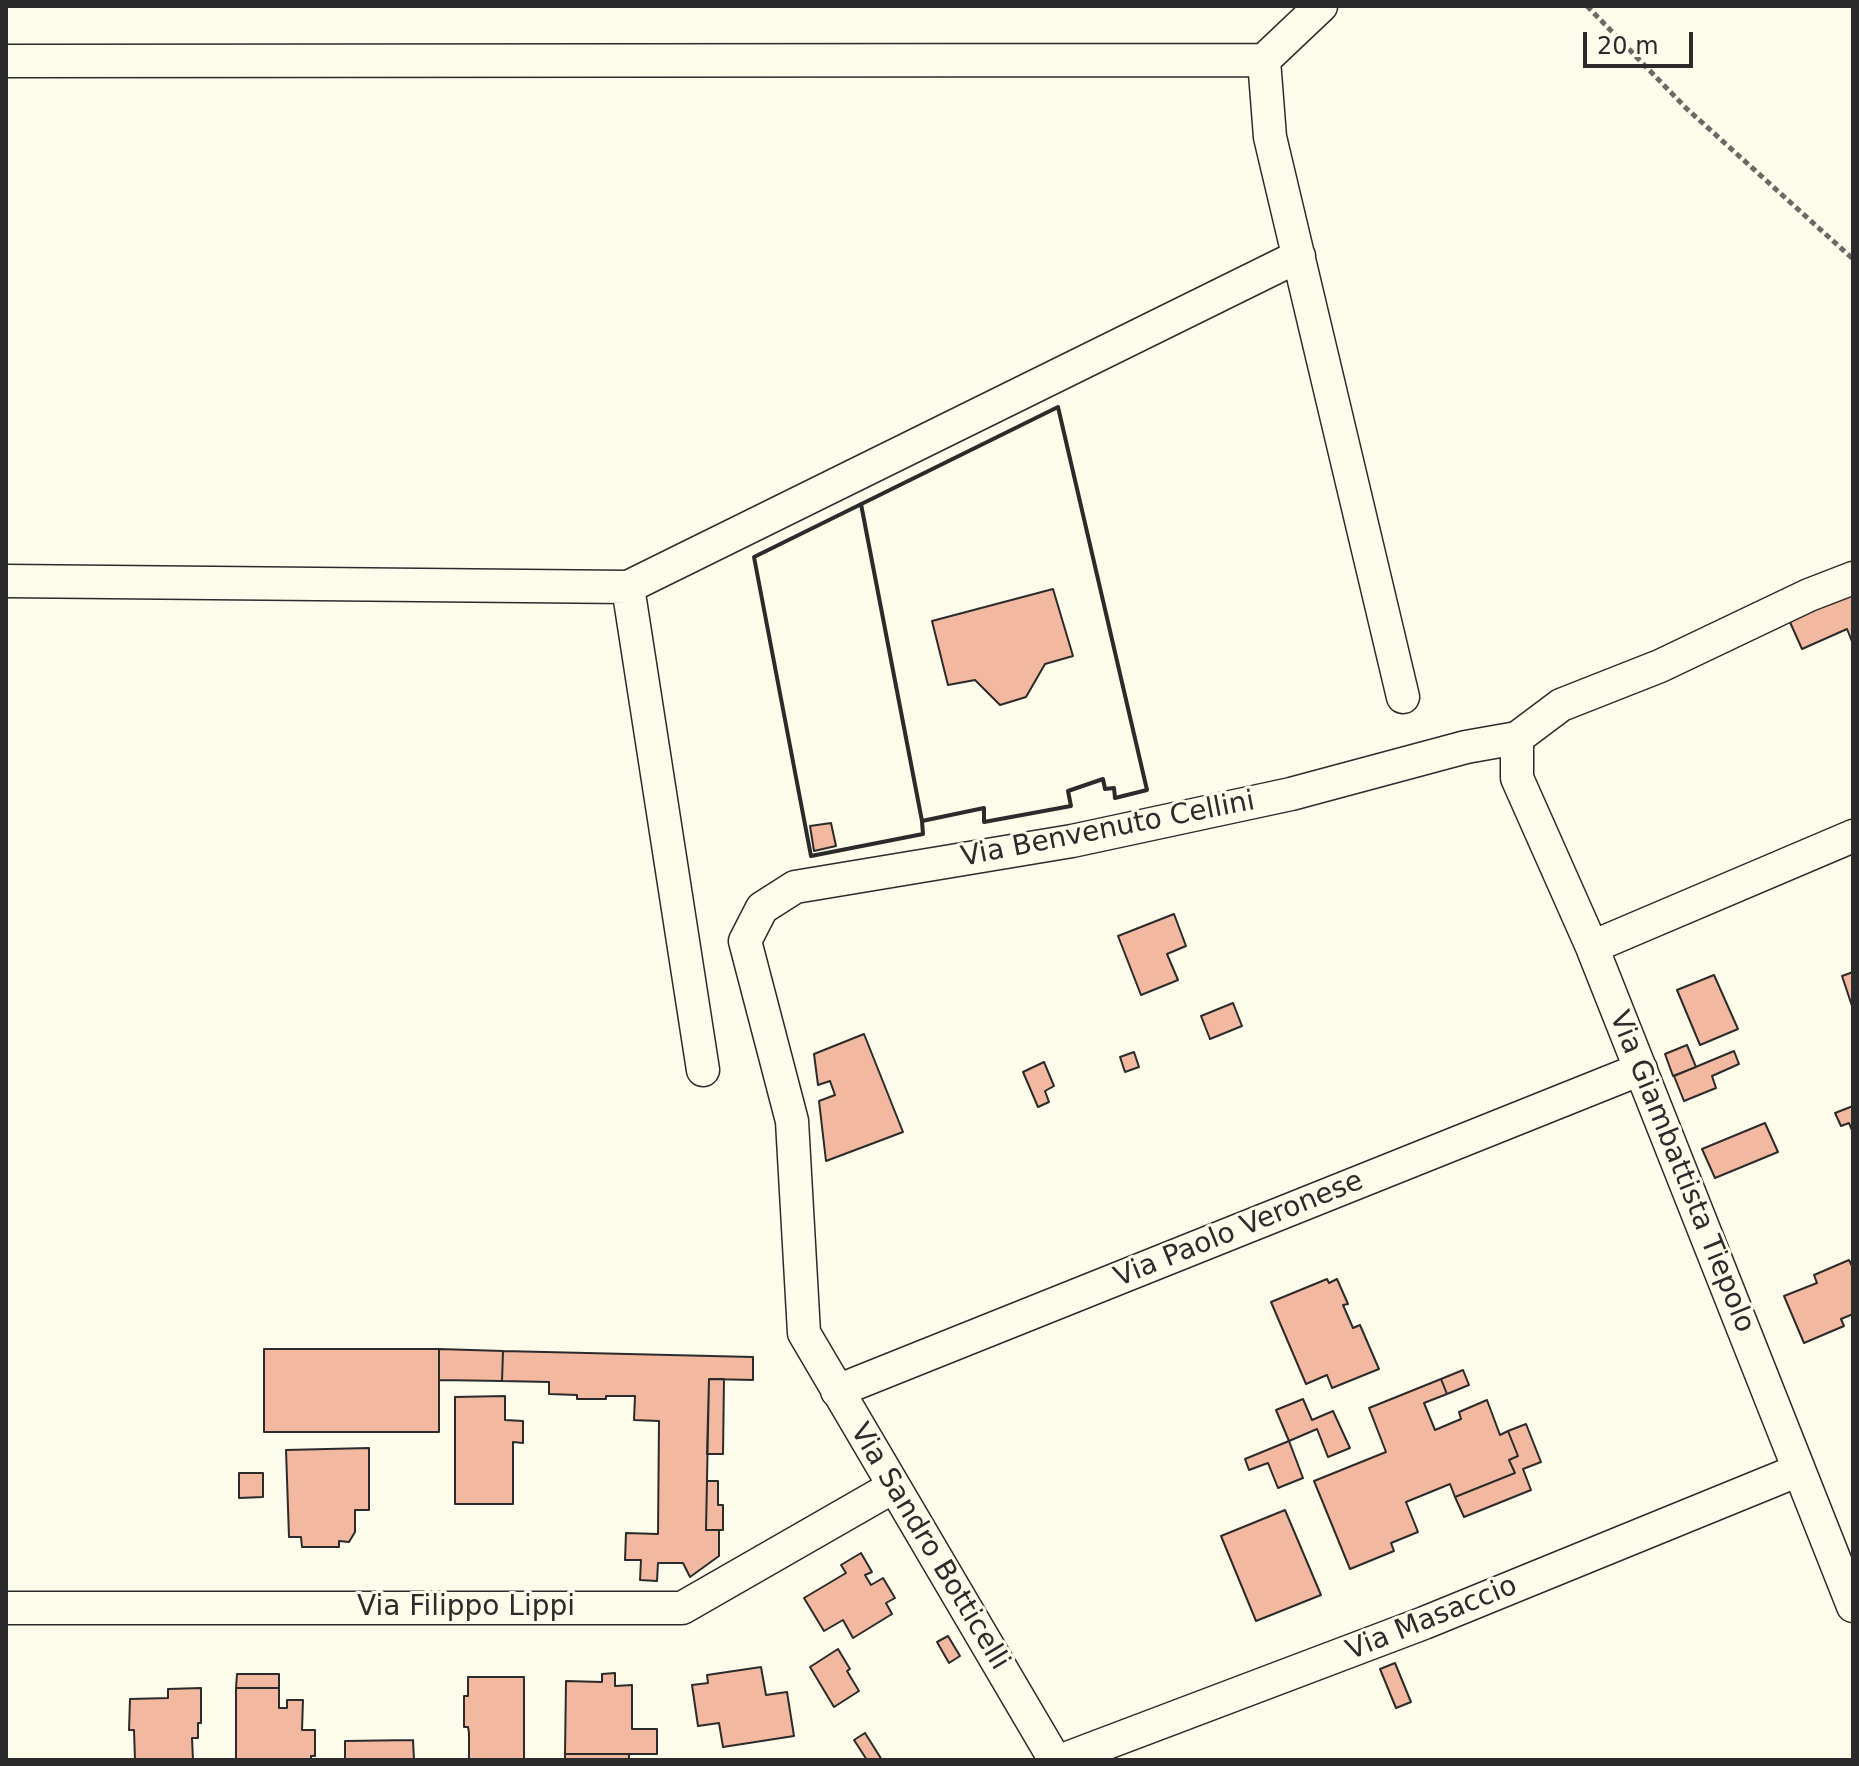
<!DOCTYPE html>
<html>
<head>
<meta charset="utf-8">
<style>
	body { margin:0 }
	#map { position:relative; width:1859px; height:1766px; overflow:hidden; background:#fdfbea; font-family:"DejaVu Sans",sans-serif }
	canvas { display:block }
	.frame { position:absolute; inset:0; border:8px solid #2b2b2b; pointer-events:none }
	.scale { position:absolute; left:1583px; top:32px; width:110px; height:36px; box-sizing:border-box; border:4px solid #2b2b2b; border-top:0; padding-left:10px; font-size:24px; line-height:28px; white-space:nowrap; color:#2b2b2b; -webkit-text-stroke:6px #fdfbea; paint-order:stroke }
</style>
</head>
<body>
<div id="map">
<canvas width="1859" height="1766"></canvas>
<div class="frame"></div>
<div class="scale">20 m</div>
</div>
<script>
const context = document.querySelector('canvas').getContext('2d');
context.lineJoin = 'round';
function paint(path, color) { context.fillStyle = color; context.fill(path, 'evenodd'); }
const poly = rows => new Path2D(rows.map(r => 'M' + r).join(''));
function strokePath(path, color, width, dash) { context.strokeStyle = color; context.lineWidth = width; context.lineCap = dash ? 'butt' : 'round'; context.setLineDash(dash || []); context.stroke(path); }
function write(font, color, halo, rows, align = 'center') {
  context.font = font + ' "DejaVu Sans",sans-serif'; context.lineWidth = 6; context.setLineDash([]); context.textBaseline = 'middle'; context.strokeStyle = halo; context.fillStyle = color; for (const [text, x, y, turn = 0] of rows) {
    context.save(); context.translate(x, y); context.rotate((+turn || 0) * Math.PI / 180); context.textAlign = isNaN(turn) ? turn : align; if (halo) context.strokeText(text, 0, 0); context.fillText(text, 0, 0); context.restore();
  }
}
const building = poly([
	[1053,589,1073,656,1045,664,1026,697,1000,705,975,680,948,685,932,621,1053,589],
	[1853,592,1853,644,1847,629,1802,649,1789,620,1853,592],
	[831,823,836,846,814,851,810,826,831,823],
	[1174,914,1186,946,1167,954,1178,980,1141,995,1118,936,1174,914],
	[1853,972,1853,1009,1842,976,1853,972],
	[1714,975,1738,1029,1700,1045,1677,990,1714,975],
	[1233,1003,1242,1026,1210,1039,1201,1016,1233,1003],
	[864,1034,903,1132,826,1161,819,1101,835,1095,830,1081,818,1085,814,1054,864,1034],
	[1687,1045,1696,1067,1673,1076,1665,1054,1687,1045],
	[1734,1051,1739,1064,1712,1076,1716,1088,1684,1101,1674,1076,1734,1051],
	[1134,1052,1139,1067,1125,1072,1120,1057,1134,1052],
	[1044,1062,1054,1086,1045,1091,1049,1102,1038,1107,1023,1072,1044,1062],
	[1853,1106,1853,1133,1849,1123,1841,1126,1835,1113,1853,1106],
	[1765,1123,1778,1152,1715,1178,1702,1149,1765,1123],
	[1849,1260,1853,1268,1853,1314,1841,1319,1844,1326,1804,1343,1784,1296,1817,1283,1814,1275,1849,1260],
	[1327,1279,1329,1283,1337,1279,1348,1304,1343,1305,1353,1328,1360,1325,1379,1369,1332,1388,1327,1375,1306,1384,1271,1302,1327,1279],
	[264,1349,439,1349,439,1432,264,1432,264,1349],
	[439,1349,503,1351,502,1381,439,1380,439,1349],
	[503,1351,753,1357,753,1380,709,1379,706,1530,719,1530,719,1556,690,1577,683,1563,658,1563,657,1581,640,1580,641,1560,625,1560,626,1533,658,1534,659,1421,634,1420,635,1396,606,1396,606,1399,577,1399,577,1395,549,1394,549,1382,502,1381,503,1351],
	[1463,1370,1469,1385,1447,1394,1441,1379,1463,1370],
	[709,1379,724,1379,723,1454,707,1454,709,1379],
	[1441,1379,1447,1394,1424,1403,1435,1430,1461,1419,1459,1412,1487,1400,1500,1435,1508,1431,1518,1456,1509,1460,1515,1473,1455,1497,1450,1484,1406,1502,1418,1532,1391,1543,1394,1551,1350,1569,1314,1481,1386,1452,1369,1408,1441,1379],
	[505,1396,505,1420,523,1421,523,1443,513,1442,513,1504,455,1504,455,1397,505,1396],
	[1303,1399,1312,1420,1333,1411,1350,1448,1328,1457,1317,1429,1289,1441,1276,1410,1303,1399],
	[1526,1424,1541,1462,1523,1469,1531,1490,1464,1517,1455,1497,1515,1473,1509,1460,1518,1456,1508,1431,1526,1424],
	[1289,1441,1303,1478,1278,1488,1268,1463,1249,1470,1245,1459,1289,1441],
	[369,1448,369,1510,355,1510,355,1532,349,1542,339,1541,339,1547,302,1547,301,1537,289,1537,286,1450,369,1448],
	[239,1473,263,1473,263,1497,239,1498,239,1473],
	[707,1481,718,1481,718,1505,723,1505,723,1530,706,1530,707,1481],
	[1285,1510,1321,1595,1256,1621,1221,1536,1285,1510],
	[861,1553,872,1572,865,1575,871,1585,883,1578,895,1598,886,1603,892,1614,853,1638,843,1620,824,1631,804,1598,846,1573,841,1565,861,1553],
	[948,1636,960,1656,949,1663,937,1642,948,1636],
	[838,1649,850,1669,847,1671,859,1691,834,1707,810,1667,838,1649],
	[1395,1663,1411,1702,1396,1708,1380,1669,1395,1663],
	[761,1667,766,1695,787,1692,794,1736,723,1747,719,1723,698,1726,692,1685,708,1683,707,1675,761,1667],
	[615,1673,615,1686,632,1685,632,1729,657,1729,657,1754,565,1754,566,1681,602,1682,602,1674,615,1673],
	[237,1674,279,1674,279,1688,236,1688,237,1674],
	[468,1677,524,1677,524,1760,469,1760,469,1733,468,1727,464,1727,464,1696,468,1696,468,1677],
	[201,1688,201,1723,198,1723,198,1738,192,1738,193,1760,135,1760,134,1730,129,1730,130,1699,168,1698,168,1689,201,1688],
	[236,1688,279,1688,279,1708,287,1708,287,1700,303,1700,302,1730,315,1730,315,1756,311,1756,311,1760,236,1760,236,1688],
	[865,1733,882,1760,867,1760,854,1740,865,1733],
	[413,1740,414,1760,345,1760,345,1741,413,1740],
	[565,1754,629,1754,629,1760,565,1760,565,1754]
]);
paint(building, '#f2b8a0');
strokePath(building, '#2b2b2b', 2);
const minor = poly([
	[1321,6,1264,60,1270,137,1403,697],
	[6,61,1264,60],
	[6,581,628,587],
	[1517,738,1517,778,1592,947,1853,1606],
	[1592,947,1853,836],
	[703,1070,628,587,1299,256],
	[837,1391,1641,1069],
	[6,1608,682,1608,893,1487],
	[1055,1760,804,1333,792,1121,745,941,762,908,795,887,1072,841,1291,794,1466,747,1517,738,1561,705,1660,666,1809,595,1853,578],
	[1062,1760,1424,1623,1799,1470]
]);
strokePath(minor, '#2b2b2b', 35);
strokePath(poly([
	[1587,6,1686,108,1853,259]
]), '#6a6964', 5, [6, 4]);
strokePath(minor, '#fdfbea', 32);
strokePath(poly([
	[1058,407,1147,790,1115,798,1114,788,1105,789,1103,779,1068,791,1071,806,984,822,984,808,922,821,923,834,811,856,754,557,1058,407],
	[861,504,922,821]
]), '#2b2b2b', 4);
write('28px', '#2b2b2b', '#fdfbea', [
	["Via Benvenuto Cellini",1108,830,-11],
	["Via Giambattista Tiepolo",1681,1172,68],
	["Via Paolo Veronese",1239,1230,-22],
	["Via Sandro Botticelli",929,1547,59],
	["Via Filippo Lippi",466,1608],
	["Via Masaccio",1432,1619,-22]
]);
</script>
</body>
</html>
